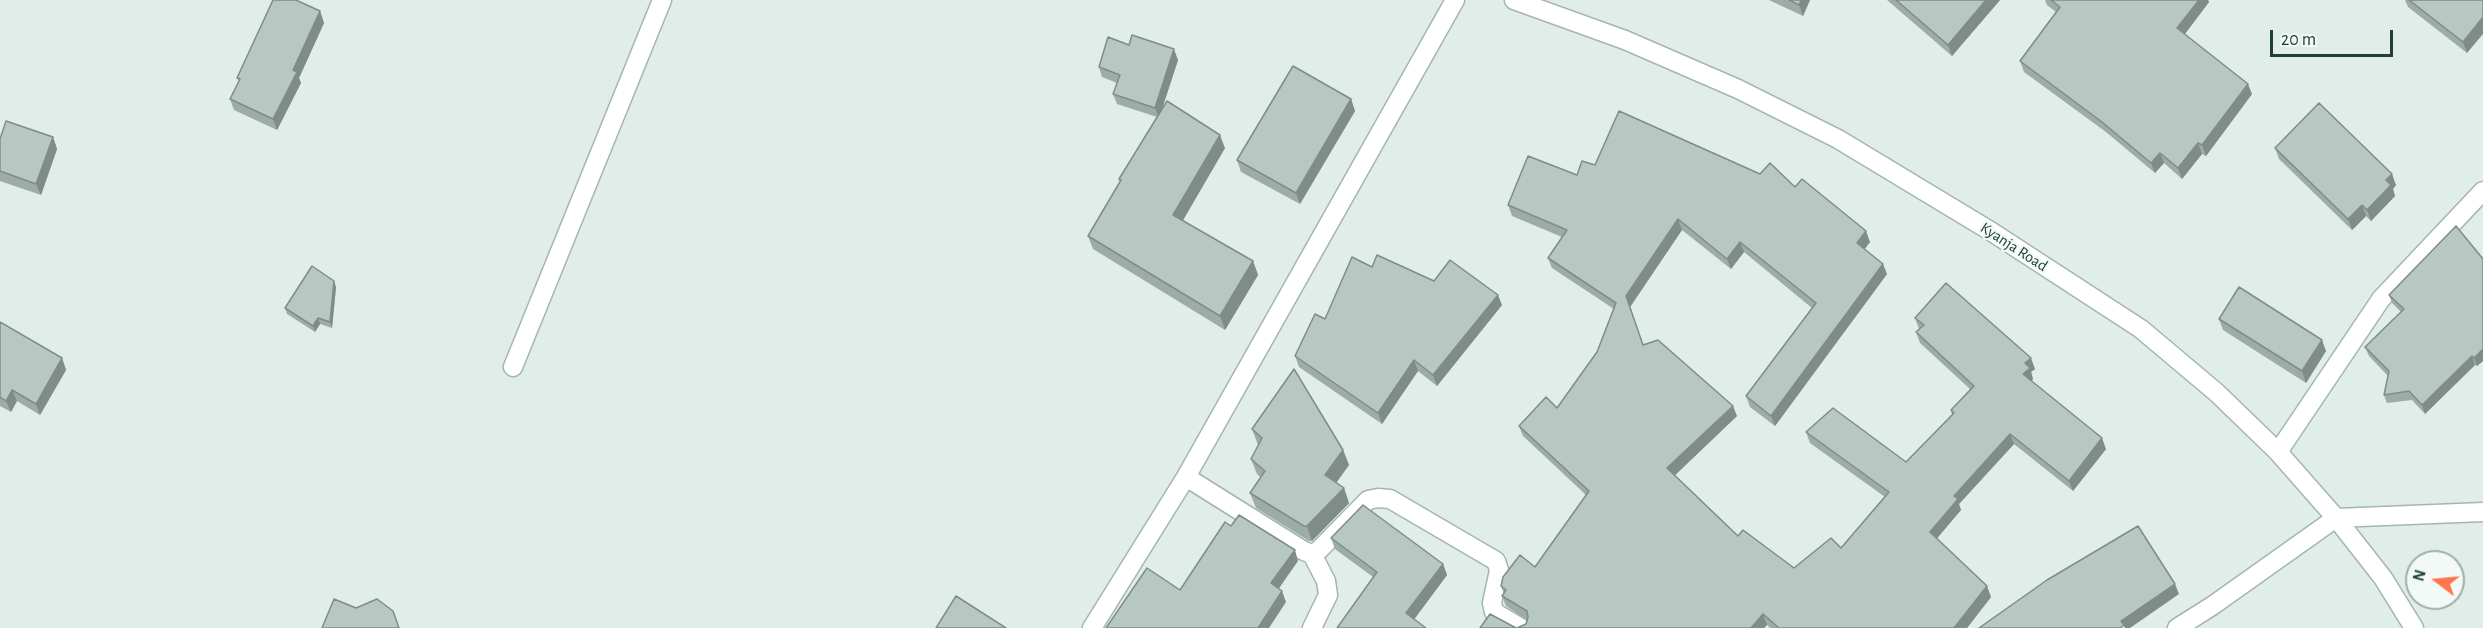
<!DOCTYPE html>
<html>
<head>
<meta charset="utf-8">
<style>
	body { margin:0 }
	#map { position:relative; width:2483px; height:628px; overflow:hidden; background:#e1ede8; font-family:"Alegreya Sans",sans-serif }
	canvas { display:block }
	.north { position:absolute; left:2405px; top:550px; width:60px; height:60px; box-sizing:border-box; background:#f2f9f6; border:2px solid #9eafaa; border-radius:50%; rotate:286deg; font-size:16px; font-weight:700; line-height:24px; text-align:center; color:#204037 }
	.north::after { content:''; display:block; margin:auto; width:21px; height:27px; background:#ff764e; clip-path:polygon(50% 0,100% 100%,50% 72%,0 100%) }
	.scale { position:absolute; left:2270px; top:30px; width:123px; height:27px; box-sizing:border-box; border:3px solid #204037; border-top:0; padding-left:8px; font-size:18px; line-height:21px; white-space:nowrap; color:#204037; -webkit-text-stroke:4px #f2f9f6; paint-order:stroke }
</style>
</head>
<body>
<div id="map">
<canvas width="2483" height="628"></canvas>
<div class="north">N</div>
<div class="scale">20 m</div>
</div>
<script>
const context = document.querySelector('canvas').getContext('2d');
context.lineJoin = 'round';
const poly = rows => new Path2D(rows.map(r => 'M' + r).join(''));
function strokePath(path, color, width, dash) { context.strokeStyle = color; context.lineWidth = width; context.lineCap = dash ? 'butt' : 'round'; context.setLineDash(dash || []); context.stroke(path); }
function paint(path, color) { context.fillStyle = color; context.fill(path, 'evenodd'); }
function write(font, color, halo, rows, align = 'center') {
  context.font = font + ' "Alegreya Sans",sans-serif'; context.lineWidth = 4.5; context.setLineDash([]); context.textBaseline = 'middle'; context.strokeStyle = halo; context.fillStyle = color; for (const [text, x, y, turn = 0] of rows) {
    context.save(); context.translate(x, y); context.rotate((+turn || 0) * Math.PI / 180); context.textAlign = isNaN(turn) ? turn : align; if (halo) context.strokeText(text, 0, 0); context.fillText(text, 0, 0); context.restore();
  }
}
const minor = poly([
	[1514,0,1625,40,1738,89,1838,139,1992,232,2141,329,2217,393,2278,452,2336,518,2383,578,2414,628],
	[513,367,662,0],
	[2278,452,2381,299,2483,191],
	[1186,477,1304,551,1312,554,1319,550,1368,500,1378,498,1390,499,1496,561,1499,570,1492,603,1494,612,1521,628],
	[1092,628,1186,477,1455,0],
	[1312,628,1328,595,1326,581,1312,554],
	[2177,628,2212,606,2336,518,2483,512]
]);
strokePath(minor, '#a3b6af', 21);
strokePath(minor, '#fff', 18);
paint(poly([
	[1769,0,1810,0,1803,16],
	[1887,0,2000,0,1952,56],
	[2045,0,2208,0,2209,2,2185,34,2252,94,2206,156,2202,154,2182,179,2164,163,2155,173,2106,132,2024,72,2020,61,2056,12,2047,5],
	[2405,0,2483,0,2467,53,2408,7],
	[320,11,324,23,299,78,301,83,277,130,234,110,230,99,239,81,237,78],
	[1178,60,1162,109,1225,148,1182,221,1253,261,1258,275,1225,330,1093,249,1088,236,1120,182,1119,179,1157,117,1117,104,1113,94,1117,83,1102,77,1099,67],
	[1351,99,1355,111,1300,204,1241,172,1237,160],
	[53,137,57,149,41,195,0,181,0,139],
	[2275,148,2396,185,2393,189,2395,196,2371,221,2366,216,2352,230,2279,159],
	[1595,165,1760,174,1795,187,1870,242,1864,249,1887,274,1775,426,1750,407,1746,396,1812,308,1744,252,1731,269,1682,230,1630,307,1643,345,1737,416,1675,475,1738,536,1794,568,1841,548,1885,497,1810,443,1806,432,1906,462,1952,415,1951,410,1970,389,1920,343,1916,332,1919,329,1915,318,2035,369,2031,372,2033,379,2032,381,2106,449,2073,491,2014,444,1959,504,1961,510,1937,538,1991,597,1967,628,1770,628,1767,625,1764,628,1517,628,1526,624,1527,620,1506,606,1502,596,1504,594,1501,586,1535,567,1586,495,1523,436,1519,426,1557,408,1597,352,1614,309,1552,268,1548,258,1562,237,1512,216,1508,205,1577,175],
	[2483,259,2483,361,2477,366,2475,365,2425,414,2412,400,2387,403,2384,395,2388,376,2369,356,2365,347,2401,312,2392,303,2389,295],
	[1372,267,1434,281,1502,305,1437,386,1418,371,1382,424,1299,367,1295,356,1325,319],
	[336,287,332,328,320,324,315,332,287,314,285,308],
	[2219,319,2326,351,2306,383,2223,330],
	[0,322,62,358,66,370,40,415,17,401,11,412,0,406],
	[1252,429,1343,450,1349,465,1336,483,1344,488,1349,503,1312,541,1309,541,1256,508,1250,493,1261,478,1257,474,1251,459,1258,445],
	[1331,538,1443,564,1447,575,1414,619,1337,628,1373,577,1335,549]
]), '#9daca6');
paint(poly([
	[1801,0,1810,0,1803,16,1799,5],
	[1986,0,2000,0,1952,56,1948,45],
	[2199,0,2208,0,2209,2,2181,39,2177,28],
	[320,11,324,23,299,78,301,83,277,130,273,119,293,70],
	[2483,17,2483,34,2467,53,2463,42],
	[1174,49,1178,60,1159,118,1155,108],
	[2248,84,2252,94,2206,156,2202,145],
	[1351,99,1355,111,1300,204,1296,193],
	[1220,135,1225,148,1178,229,1173,215],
	[53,137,57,149,41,195,36,184],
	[2198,143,2202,154,2182,179,2178,168],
	[2160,153,2164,163,2155,173,2151,163],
	[2392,174,2396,185,2393,189,2395,196,2371,221,2367,210,2386,180],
	[2362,205,2366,216,2352,230,2348,219],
	[1678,219,1682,230,1630,307,1626,296],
	[1866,231,1870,242,1861,254,1857,243],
	[1740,242,1744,252,1731,269,1727,259],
	[1253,261,1258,275,1225,330,1220,316],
	[1883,264,1887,274,1775,426,1771,416],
	[334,281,336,287,332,328,330,322],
	[1498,295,1502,305,1437,386,1433,375],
	[318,318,320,324,315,332,313,326],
	[2322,340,2326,351,2306,383,2302,371],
	[2483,349,2483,361,2477,366,2474,358],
	[2472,356,2475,365,2425,414,2422,405],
	[62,358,66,370,40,415,36,404],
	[2031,358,2035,369,2031,372,2033,379,2027,384,2023,374,2025,363],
	[1414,360,1418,371,1382,424,1378,413],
	[12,390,17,401,11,412,6,401],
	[1733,406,1737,416,1671,479,1667,468],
	[2010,434,2014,444,1959,504,1961,510,1934,542,1930,532,1954,496],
	[2102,438,2106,449,2073,491,2069,481],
	[1343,450,1349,465,1331,490,1325,475],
	[1344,488,1349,503,1312,541,1307,526],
	[1295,550,1298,561,1275,594,1271,583],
	[1443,564,1447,575,1410,625,1406,613],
	[2175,584,2179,594,2130,628,2125,628,2121,621],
	[1987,586,1991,597,1967,628,1954,628],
	[1282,591,1286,602,1269,628,1258,628],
	[1763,614,1767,625,1764,628,1751,628]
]), '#7f8c87');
const building = poly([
	[273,0,296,0,320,11,293,70,297,72,273,119,230,99,240,79,237,78,273,0],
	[1789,0,1801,0,1799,5,1789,0],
	[1896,0,1986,0,1948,45,1896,0],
	[2051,0,2199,0,2177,28,2248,84,2202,145,2198,143,2178,168,2160,153,2151,163,2102,122,2020,61,2060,7,2051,0],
	[2409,0,2483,0,2483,17,2463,42,2409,0],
	[1132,35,1174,49,1155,108,1113,94,1120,75,1099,67,1108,37,1129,45,1132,35],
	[1293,66,1351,99,1296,193,1237,160,1293,66],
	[1167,101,1220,135,1173,215,1253,261,1220,316,1088,236,1121,180,1119,179,1167,101],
	[2319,103,2392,174,2386,180,2391,185,2367,210,2362,205,2348,219,2275,148,2319,103],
	[1619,111,1760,174,1770,163,1795,187,1802,179,1866,231,1857,243,1883,264,1771,416,1746,396,1816,303,1740,242,1727,259,1678,219,1626,296,1643,345,1658,340,1733,406,1667,468,1738,536,1743,530,1794,568,1831,538,1841,548,1889,492,1806,432,1833,408,1906,462,1954,413,1951,410,1974,386,1916,332,1924,325,1915,318,1946,283,2031,358,2025,363,2030,368,2023,374,2102,438,2069,481,2010,434,1954,496,1958,499,1930,532,1987,586,1954,628,1779,628,1763,614,1751,628,1517,628,1526,624,1528,617,1527,611,1502,596,1506,590,1501,586,1503,577,1520,555,1535,567,1589,491,1519,426,1546,397,1557,408,1597,352,1616,303,1548,258,1567,230,1508,205,1528,156,1577,175,1582,161,1595,165,1619,111],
	[6,121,53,137,36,184,0,171,0,139,6,121],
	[2456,226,2483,259,2483,349,2474,358,2472,356,2422,405,2409,391,2384,395,2389,371,2365,347,2404,309,2389,295,2456,226],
	[1377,255,1434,281,1450,260,1498,295,1433,375,1414,360,1378,413,1295,356,1315,314,1325,319,1352,257,1372,267,1377,255],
	[312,266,334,281,330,322,318,318,313,326,285,308,312,266],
	[2239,287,2322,340,2302,371,2219,319,2239,287],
	[0,322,62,358,36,404,12,390,6,401,0,397,0,322],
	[1294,369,1343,450,1325,475,1344,488,1307,526,1304,526,1250,493,1265,471,1251,459,1262,438,1252,429,1294,369],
	[1363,505,1443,564,1406,613,1426,628,1337,628,1377,572,1331,538,1363,505],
	[1239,515,1295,550,1271,583,1282,591,1258,628,1106,628,1147,568,1180,590,1225,522,1231,526,1239,515],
	[2138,526,2175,584,2121,621,2124,625,2120,628,1979,628,2047,580,2138,526],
	[956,596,1006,628,936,628,956,596],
	[334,599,356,608,377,599,393,611,399,628,322,628,334,599],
	[1490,614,1516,628,1480,628,1490,614]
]);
paint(building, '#b6c8c1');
strokePath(building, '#7f8c87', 1.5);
write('16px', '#204037', '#f2f9f6', [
	["Kyanja Road",2014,247,33]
]);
</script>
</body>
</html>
